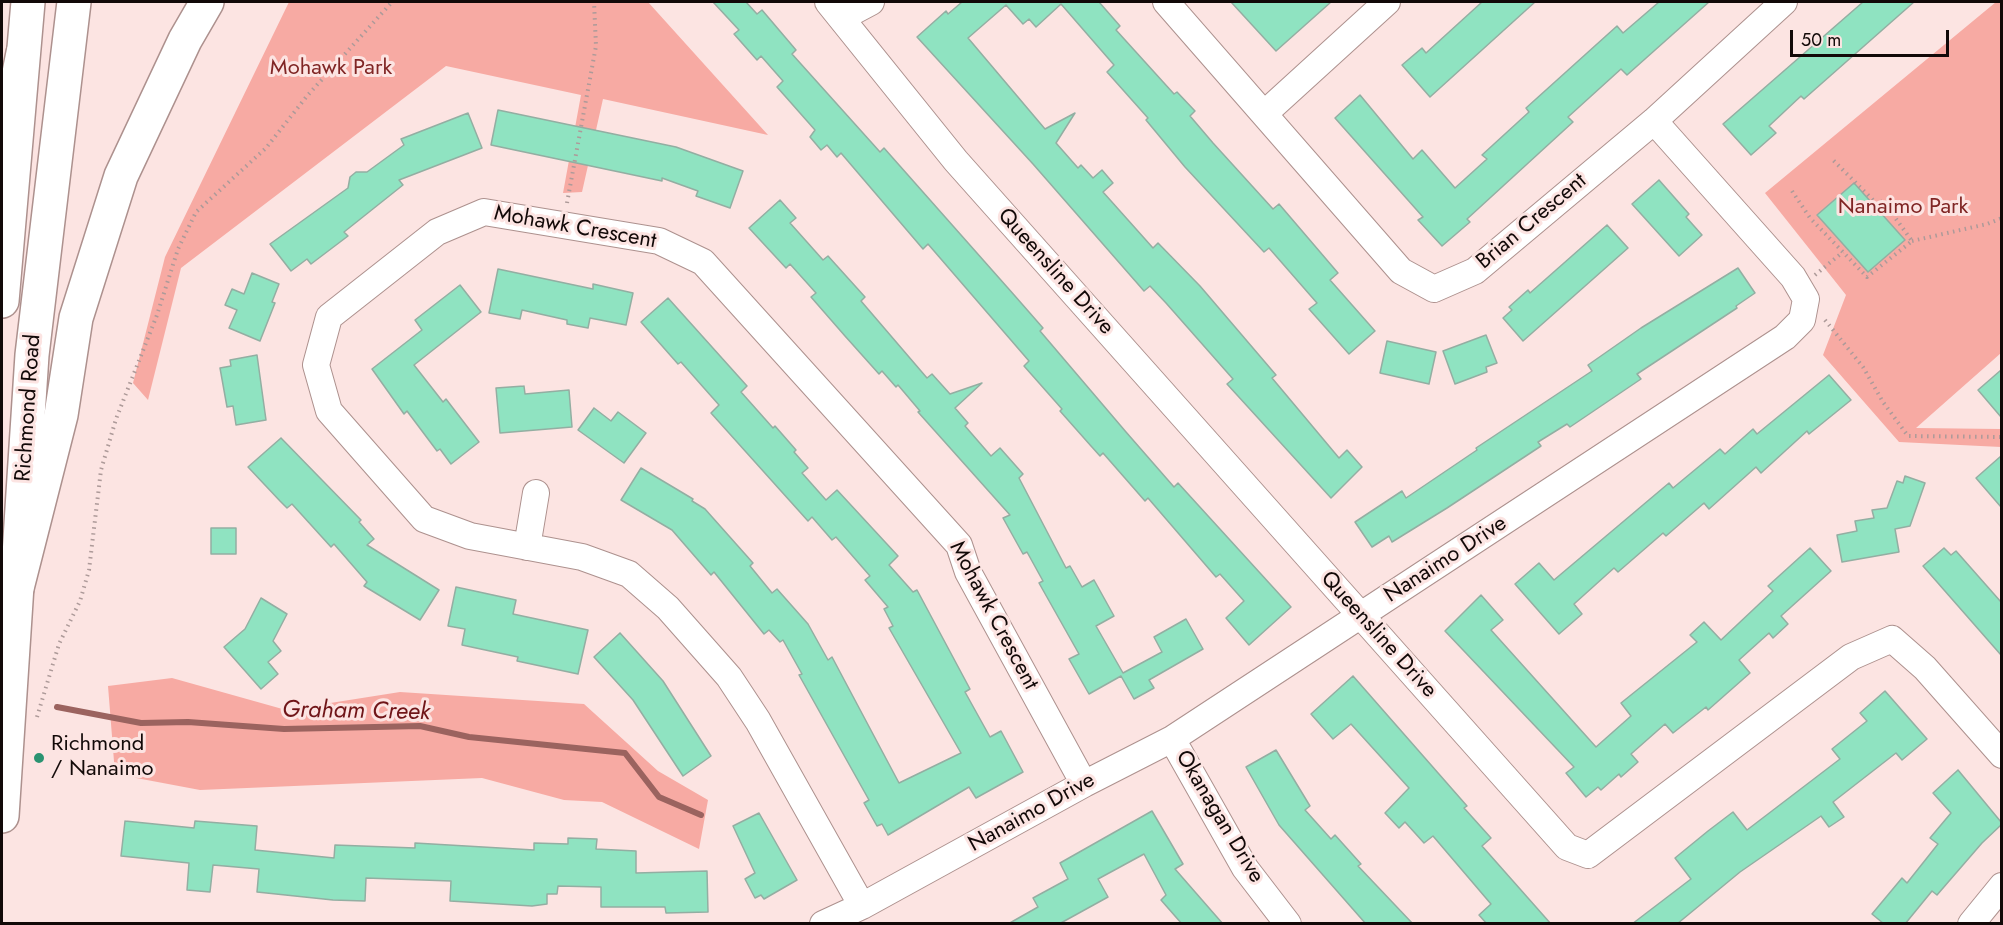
<!DOCTYPE html>
<html>
<head>
<meta charset="utf-8">
<style>
	body { margin:0 }
	#map { position:relative; width:2003px; height:925px; overflow:hidden; background:#fce4e2; font-family:Jost,sans-serif }
	canvas { display:block }
	.frame { position:absolute; inset:0; border:3px solid #120908; pointer-events:none }
	.scale { position:absolute; left:1790px; top:30px; width:159px; height:27px; box-sizing:border-box; border:3px solid #120908; border-top:0; padding-left:8px; font-size:18px; line-height:21px; white-space:nowrap; color:#120908; -webkit-text-stroke:4px #fce4e2; paint-order:stroke }
</style>
</head>
<body>
<div id="map">
<canvas width="2003" height="925"></canvas>
<div class="frame"></div>
<div class="scale">50 m</div>
</div>
<script>
const context = document.querySelector('canvas').getContext('2d');
context.lineJoin = 'round';
function paint(path, color) { context.fillStyle = color; context.fill(path, 'evenodd'); }
const poly = rows => new Path2D(rows.map(r => 'M' + r).join(''));
function strokePath(path, color, width, dash) { context.strokeStyle = color; context.lineWidth = width; context.lineCap = dash ? 'butt' : 'round'; context.setLineDash(dash || []); context.stroke(path); }
function write(font, color, halo, rows, align = 'center') {
  context.font = font + ' Jost,sans-serif'; context.lineWidth = 6; context.setLineDash([]); context.textBaseline = 'middle'; context.strokeStyle = halo; context.fillStyle = color; for (const [text, x, y, turn = 0] of rows) {
    context.save(); context.translate(x, y); context.rotate((+turn || 0) * Math.PI / 180); context.textAlign = isNaN(turn) ? turn : align; if (halo) context.strokeText(text, 0, 0); context.fillText(text, 0, 0); context.restore();
  }
}
paint(poly([
	[289,2,648,2,768,135,603,99,582,192,563,193,581,95,446,66,181,268,148,400,133,383,165,257],
	[1996,2,2001,2,2001,353,1916,428,2001,429,2001,447,1899,442,1823,355,1846,295,1765,193],
	[172,678,286,710,400,692,584,704,658,771,708,800,699,849,602,802,564,800,482,778,200,790,115,774,108,686]
]), '#f7aaa3');
strokePath(poly([
	[57,707,141,723,188,722,284,729,420,726,469,737,625,753,659,797,701,815]
]), '#9b635f', 6);
const building = poly([
	[713,2,746,2,757,14,762,10,796,50,792,54,880,152,884,148,1015,296,1043,328,1040,331,1126,432,1174,487,1178,483,1291,607,1249,645,1226,618,1244,601,1220,574,1216,577,1148,498,1145,501,1103,453,1100,456,1091,446,1060,411,1062,409,1024,366,1029,361,928,244,923,249,841,153,837,157,827,145,821,150,810,137,815,130,777,87,783,81,761,56,757,60,734,34,739,30,713,2],
	[962,2,1099,2,1120,26,1116,30,1174,94,1177,92,1195,111,1190,116,1213,143,1273,209,1279,204,1338,273,1330,280,1375,331,1349,354,1309,309,1317,303,1269,248,1264,252,1185,167,1146,120,1148,118,1107,72,1114,65,1061,4,1036,27,1029,19,1023,24,1006,5,968,38,1045,129,1075,113,1056,143,1078,168,1081,165,1093,178,1102,170,1113,183,1103,192,1153,248,1158,243,1200,286,1276,375,1272,378,1339,458,1347,450,1362,467,1331,498,1227,384,1233,379,1166,303,1150,286,1144,291,1033,164,917,37,946,11,948,14,962,2],
	[1231,2,1331,2,1276,51,1231,2],
	[1482,2,1535,2,1430,97,1402,65,1422,48,1426,53,1482,2],
	[1659,2,1709,2,1627,75,1621,69,1568,117,1573,122,1467,219,1470,222,1442,246,1418,220,1423,217,1335,118,1360,95,1413,159,1422,150,1455,188,1487,159,1482,155,1529,112,1526,108,1617,26,1623,33,1659,2],
	[1863,2,1914,2,1804,99,1801,96,1769,126,1776,133,1751,155,1723,124,1863,2],
	[498,110,676,147,743,171,730,208,696,196,698,191,662,178,662,181,491,145,498,110],
	[468,113,482,148,399,180,403,185,344,232,348,236,311,264,307,259,291,271,270,244,348,188,350,177,356,172,367,172,404,145,401,139,468,113],
	[1659,180,1689,214,1686,217,1702,235,1679,256,1632,204,1659,180],
	[1854,183,1905,240,1868,272,1817,215,1854,183],
	[780,200,796,218,790,223,823,260,828,256,865,297,861,301,927,378,932,374,950,394,982,383,955,408,968,423,965,426,991,456,1000,448,1023,474,1019,478,1066,568,1070,566,1082,587,1094,580,1114,616,1096,626,1123,673,1162,652,1154,637,1186,619,1203,649,1149,680,1154,688,1134,699,1121,676,1089,694,1069,659,1079,654,1039,583,1043,581,1027,552,1023,554,1003,518,1010,515,918,412,920,411,898,385,896,387,882,371,879,374,845,336,811,297,816,293,790,264,786,268,749,228,780,200],
	[1607,225,1628,248,1523,341,1503,318,1512,310,1509,307,1528,290,1530,293,1607,225],
	[1738,268,1755,293,1736,306,1737,308,1637,374,1641,379,1570,427,1567,424,1538,442,1541,446,1447,508,1392,542,1389,536,1372,547,1355,522,1402,491,1406,498,1477,450,1476,448,1592,371,1588,365,1641,328,1738,268],
	[498,269,593,289,593,284,633,293,626,325,590,318,588,328,567,324,567,320,522,310,520,319,489,313,498,269],
	[252,273,279,284,272,302,275,303,260,341,229,328,237,310,225,305,232,289,244,294,252,273],
	[460,285,481,312,414,365,443,402,446,399,479,442,451,464,440,449,437,451,407,411,404,414,372,369,422,330,415,320,460,285],
	[668,298,747,386,741,392,773,428,775,426,796,450,794,452,808,468,802,473,826,500,837,490,898,556,889,565,913,592,917,590,970,689,965,692,990,737,1001,731,1023,772,976,798,969,787,888,835,882,824,877,826,864,803,869,800,799,675,802,674,783,640,780,642,769,630,764,634,714,572,711,575,672,530,621,500,641,468,693,499,692,501,705,509,753,563,750,566,772,593,777,589,808,624,828,660,832,657,899,783,961,753,889,628,893,626,884,609,888,607,865,580,870,576,836,537,832,540,812,517,808,521,781,491,711,413,719,405,681,362,678,364,641,322,668,298],
	[1486,335,1497,363,1486,367,1487,372,1455,384,1443,351,1486,335],
	[1387,341,1436,352,1429,384,1380,373,1387,341],
	[257,355,266,420,236,425,233,406,227,407,220,368,231,366,230,360,257,355],
	[2001,370,2001,417,1978,390,2001,370],
	[1829,375,1851,400,1809,434,1807,431,1761,473,1756,467,1709,509,1704,503,1666,536,1663,533,1618,572,1614,568,1574,604,1582,614,1559,634,1515,584,1539,563,1554,580,1669,483,1673,488,1720,449,1725,454,1753,429,1757,434,1829,375],
	[524,386,525,394,569,390,572,427,500,433,496,388,524,386],
	[594,408,611,421,618,412,646,433,624,463,578,430,594,408],
	[281,438,361,520,359,522,374,539,367,545,439,590,420,620,364,586,367,582,334,544,331,547,292,504,287,508,280,501,248,467,281,438],
	[2001,456,2001,507,1976,478,2001,456],
	[1905,476,1925,483,1910,526,1895,529,1899,552,1842,562,1837,535,1857,531,1855,521,1874,518,1872,510,1887,508,1897,481,1903,483,1905,476],
	[211,528,236,528,236,554,211,554,211,528],
	[1810,548,1831,571,1781,616,1788,624,1773,638,1769,633,1739,660,1750,673,1708,710,1706,707,1673,733,1665,724,1631,754,1638,762,1621,777,1619,774,1601,790,1598,787,1586,797,1566,773,1574,767,1445,631,1481,595,1503,620,1491,630,1596,747,1631,716,1621,703,1697,642,1690,635,1704,622,1721,640,1773,591,1768,586,1810,548],
	[1944,548,1951,555,1956,551,2001,602,2001,655,1923,566,1944,548],
	[456,587,516,600,513,614,588,630,578,674,517,661,518,657,462,645,465,629,448,626,456,587],
	[261,598,287,614,273,641,281,651,268,662,278,674,261,689,224,647,245,629,261,598],
	[620,633,663,681,711,756,683,776,633,700,594,657,620,633],
	[1353,676,1467,806,1464,808,1491,838,1482,846,1551,924,1487,924,1479,915,1491,904,1433,836,1424,843,1405,822,1399,828,1385,813,1409,788,1351,724,1333,739,1311,714,1353,676],
	[1885,691,1927,739,1902,760,1896,753,1833,802,1844,817,1829,827,1821,816,1740,872,1677,924,1632,924,1691,879,1675,858,1708,831,1733,812,1747,830,1840,759,1832,749,1867,721,1860,713,1885,691],
	[1276,750,1310,806,1305,810,1331,839,1335,835,1361,864,1358,866,1413,924,1366,924,1279,825,1246,767,1276,750],
	[1958,770,2001,822,2001,825,1982,843,1937,895,1932,891,1905,924,1884,924,1872,914,1902,878,1907,883,1938,844,1930,838,1951,813,1933,793,1958,770],
	[1152,811,1183,864,1175,869,1223,924,1182,924,1161,900,1166,895,1144,854,1098,879,1108,897,1059,924,1008,924,1038,907,1033,898,1068,879,1060,863,1152,811],
	[759,813,797,880,764,899,761,895,755,898,745,879,755,873,733,826,759,813],
	[125,821,194,828,195,821,257,826,255,850,334,858,335,845,415,848,415,843,534,850,534,843,568,844,568,838,597,839,596,849,636,851,636,873,707,871,708,912,666,913,665,907,601,907,601,887,558,886,557,894,547,894,547,904,532,906,450,901,451,881,366,878,365,901,333,900,257,892,259,869,213,865,210,892,187,890,189,863,121,856,125,821]
]);
paint(building, '#8fe3c1');
strokePath(building, '#93aea2', 1.5);
const minor = poly([
	[828,2,956,161,1567,847,1588,855,1851,657,1892,639,1925,668,2002,755],
	[1166,2,1401,271,1434,289,1475,271,1654,121,1784,2],
	[841,18,871,2],
	[1264,114,1387,2],
	[527,547,536,493],
	[1172,739,1245,868,1288,924],
	[862,906,758,721,729,677,668,608,629,574,582,557,470,536,424,519,329,411,316,365,329,317,437,232,484,212,659,241,703,262,959,545,968,572,1084,784],
	[823,924,862,906,1084,784,1172,739,1785,337,1802,320,1806,299,1793,277,1654,121],
	[1971,924,2002,886]
]);
const major = poly([
	[2,301,28,2],
	[2,816,32,355,74,2]
]);
const highway = poly([
	[2,158,23,53],
	[17,588,61,415,76,318,121,176,185,40,207,2]
]);
strokePath(minor, '#ad918e', 28);
strokePath(major, '#ad918e', 36);
strokePath(highway, '#ad918e', 36);
strokePath(poly([
	[1792,191,1810,218,1867,277,1912,241,1883,201,1877,204,1832,159],
	[567,203,596,46,594,2],
	[1912,241,1987,224,2002,218],
	[1815,275,1843,252],
	[1825,320,1863,367,1883,402,1908,436,2002,437],
	[37,717,59,644,80,601,89,570,101,470,116,419,157,315,178,249,196,212,266,148,307,96,392,2]
]), '#ad9a99', 4, [1.5, 4.5]);
strokePath(minor, '#fff', 26);
strokePath(major, '#fff', 33);
strokePath(highway, '#fff', 33);
for (const [x, y, r, color] of [
	[39,758,6,"#2a9371"]
]) { const dot = new Path2D(); dot.arc(x, y, r, 0, 2 * Math.PI); context.fillStyle = color; context.fill(dot); strokePath(dot, '#fce4e2', 2); }
write('22px', '#802625', '#fce4e2', [
	["Mohawk Park",331,69],
	["Nanaimo Park",1903,208]
]);
write('22px', '#120908', '#fce4e2', [
	["Brian Crescent",1532,222,-40],
	["Mohawk Crescent",575,228,10],
	["Queensline Drive",1055,272,48],
	["Richmond Road",29,408,-86],
	["Nanaimo Drive",1446,560,-33],
	["Mohawk Crescent",993,616,62],
	["Queensline Drive",1378,635,48],
	["Nanaimo Drive",1032,813,-29],
	["Okanagan Drive",1219,817,59]
]);
write('22px', '#120908', '#fce4e2', [
	["Richmond",51,745],
	["/ Nanaimo",51,770]
], 'left');
write('italic 24px', '#701518', '#fce4e2', [
	["Graham Creek",356,712,1]
]);
</script>
</body>
</html>
